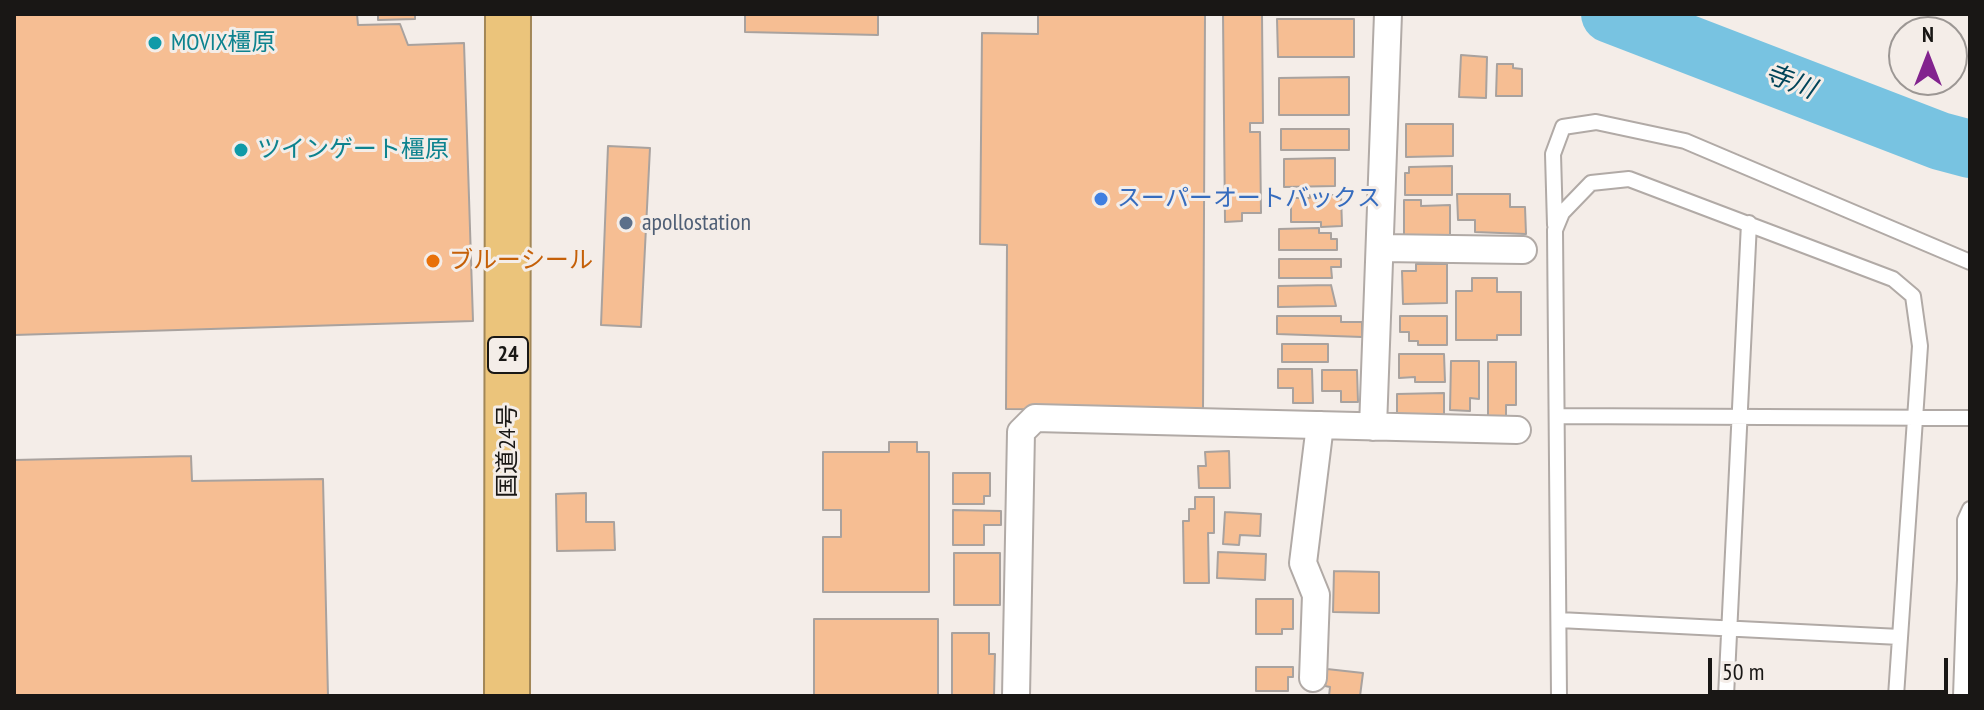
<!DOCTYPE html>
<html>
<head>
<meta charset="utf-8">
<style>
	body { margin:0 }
	#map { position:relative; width:1984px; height:710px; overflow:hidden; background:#f4ede8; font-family:"PT Sans Narrow",sans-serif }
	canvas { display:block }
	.frame { position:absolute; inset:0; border:16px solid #191715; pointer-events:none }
	.north { position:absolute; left:1888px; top:16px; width:80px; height:80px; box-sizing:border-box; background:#f4ede8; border:2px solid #9c9794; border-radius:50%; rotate:0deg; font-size:22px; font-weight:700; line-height:32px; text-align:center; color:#191715 }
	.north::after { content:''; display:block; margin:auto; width:28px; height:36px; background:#82238e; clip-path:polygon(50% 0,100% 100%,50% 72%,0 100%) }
	.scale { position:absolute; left:1708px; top:658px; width:240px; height:36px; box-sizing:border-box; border:4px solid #191715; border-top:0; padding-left:10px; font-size:24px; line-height:28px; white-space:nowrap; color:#191715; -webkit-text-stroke:6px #f4ede8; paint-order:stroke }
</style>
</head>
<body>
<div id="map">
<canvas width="1984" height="710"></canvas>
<div class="frame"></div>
<div class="north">N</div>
<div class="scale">50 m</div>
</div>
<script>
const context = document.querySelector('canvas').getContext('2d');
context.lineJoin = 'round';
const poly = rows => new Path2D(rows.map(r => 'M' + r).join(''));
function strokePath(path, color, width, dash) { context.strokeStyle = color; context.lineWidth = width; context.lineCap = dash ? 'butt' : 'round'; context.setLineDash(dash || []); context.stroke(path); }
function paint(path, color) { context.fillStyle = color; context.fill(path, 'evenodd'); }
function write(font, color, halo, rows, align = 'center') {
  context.font = font + ' "PT Sans Narrow","Noto Sans JP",sans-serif'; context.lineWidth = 6; context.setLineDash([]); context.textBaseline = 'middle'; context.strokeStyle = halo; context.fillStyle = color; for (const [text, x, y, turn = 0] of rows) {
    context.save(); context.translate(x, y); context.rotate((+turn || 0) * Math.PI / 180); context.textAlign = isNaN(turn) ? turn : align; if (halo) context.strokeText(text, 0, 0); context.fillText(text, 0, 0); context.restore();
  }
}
strokePath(poly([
	[1610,14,1940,141,1970,149]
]), '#78c3e1', 58);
const building = poly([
	[14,14,357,14,358,25,400,24,408,45,464,43,473,321,14,335,14,14],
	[378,14,415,14,415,19,378,20,378,14],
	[745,14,878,14,878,35,745,32,745,14],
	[1038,14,1205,14,1203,410,1006,409,1007,245,980,244,982,33,1038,34,1038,14],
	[1223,14,1262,15,1263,123,1250,123,1250,132,1260,132,1261,213,1242,213,1242,221,1225,222,1223,14],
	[1277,19,1354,19,1354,57,1278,57,1277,19],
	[1461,55,1487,57,1486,98,1459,97,1461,55],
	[1497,64,1513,64,1513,68,1522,69,1522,96,1496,96,1497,64],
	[1349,77,1349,115,1279,115,1279,78,1349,77],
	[1406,124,1453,124,1453,156,1406,157,1406,124],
	[1281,129,1349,129,1349,150,1281,150,1281,129],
	[608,146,650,148,641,327,601,325,608,146],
	[1335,158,1335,186,1284,187,1284,159,1335,158],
	[1452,166,1452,195,1405,195,1405,173,1409,173,1409,167,1452,166],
	[1457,194,1510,194,1510,207,1525,207,1526,234,1475,232,1475,220,1458,220,1457,194],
	[1310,195,1341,195,1342,226,1321,227,1321,222,1291,222,1291,198,1310,198,1310,195],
	[1404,200,1421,200,1421,206,1450,205,1450,235,1404,236,1404,200],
	[1319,228,1319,233,1331,233,1331,239,1337,239,1337,250,1279,250,1279,229,1319,228],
	[1279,259,1341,259,1341,267,1331,267,1332,278,1279,278,1279,259],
	[1416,264,1447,264,1447,303,1403,304,1402,271,1416,271,1416,264],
	[1472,278,1497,278,1497,292,1521,292,1521,335,1497,335,1497,340,1456,340,1456,291,1472,291,1472,278],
	[1331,285,1336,306,1278,307,1278,286,1331,285],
	[1277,316,1341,316,1341,322,1362,322,1362,337,1277,334,1277,316],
	[1400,316,1447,316,1447,345,1418,345,1418,341,1409,341,1409,332,1400,332,1400,316],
	[1282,344,1328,344,1328,362,1282,362,1282,344],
	[1399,354,1444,354,1445,382,1415,382,1415,377,1399,378,1399,354],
	[1451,361,1479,361,1479,399,1470,398,1470,411,1450,410,1451,361],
	[1488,362,1516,362,1516,405,1506,405,1506,417,1488,417,1488,362],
	[1278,369,1312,369,1313,403,1293,403,1293,388,1278,388,1278,369],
	[1322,370,1357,370,1358,402,1341,402,1341,391,1322,391,1322,370],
	[1444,393,1444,417,1397,417,1397,394,1444,393],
	[889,442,917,442,917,452,929,452,929,592,823,592,823,537,841,537,841,510,823,510,823,452,889,452,889,442],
	[1229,451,1230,488,1199,488,1198,466,1206,466,1205,452,1229,451],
	[191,456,192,481,323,479,328,696,14,696,14,460,191,456],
	[953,473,990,473,990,496,984,496,984,504,953,504,953,473],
	[586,493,586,522,614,522,615,550,557,551,556,494,586,493],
	[1195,497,1214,497,1214,533,1208,533,1209,583,1184,583,1183,521,1189,521,1189,509,1195,509,1195,497],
	[953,510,1001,511,1001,525,984,525,984,545,953,545,953,510],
	[1225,512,1261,514,1260,536,1240,535,1239,545,1223,544,1225,512],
	[1218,552,1266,554,1265,580,1217,578,1218,552],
	[954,553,1000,553,1000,605,954,605,954,553],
	[1334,571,1379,572,1379,613,1333,612,1334,571],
	[1256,599,1293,599,1293,629,1282,629,1282,634,1256,634,1256,599],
	[814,619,938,619,938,696,814,696,814,619],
	[952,633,989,633,989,654,995,654,994,696,952,696,952,633],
	[1256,667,1293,667,1293,677,1288,677,1288,691,1256,691,1256,667],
	[1327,669,1363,673,1360,696,1329,696,1330,687,1325,686,1327,669]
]);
paint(building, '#f6be93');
strokePath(building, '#a9a29e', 2);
const lane = poly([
	[1555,225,1553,154,1563,127,1596,122,1685,141,1970,262],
	[1557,416,1970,418],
	[1965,580,1965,520,1970,509],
	[1559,620,1900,637],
	[1559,696,1555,230,1562,213,1591,183,1629,179,1893,279,1913,296,1920,346,1896,696],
	[1726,696,1749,223],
	[1961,696,1965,580,1970,574]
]);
const street = poly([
	[1382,248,1523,250],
	[1373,427,1388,14],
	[1313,678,1316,595,1303,563,1320,425],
	[1016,696,1021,432,1035,418,1517,430]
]);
const highway = poly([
	[507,696,508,14]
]);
strokePath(lane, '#b1aaa6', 18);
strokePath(street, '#b1aaa6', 30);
strokePath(highway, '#a28757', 48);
strokePath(lane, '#fff', 14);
strokePath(street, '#fff', 26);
strokePath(highway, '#ebc47b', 44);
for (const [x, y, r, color] of [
	[155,43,8,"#0f9aa8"],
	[241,150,8,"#0f9aa8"],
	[1101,199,8,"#3f7fe0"],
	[626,223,8,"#5c6f8a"],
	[433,261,8,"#e8710a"]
]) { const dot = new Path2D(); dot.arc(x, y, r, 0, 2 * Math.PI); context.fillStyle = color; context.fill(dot); strokePath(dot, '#f4ede8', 3); }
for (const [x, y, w] of [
	[508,355,40]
]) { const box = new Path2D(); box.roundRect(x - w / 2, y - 18, w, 36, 6); context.fillStyle = '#f4ede8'; context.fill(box); strokePath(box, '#191715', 2); }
write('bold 22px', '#191715', null, [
	["24",508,355]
]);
write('24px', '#0d838f', '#f4ede8', [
	["MOVIX橿原",171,43],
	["ツインゲート橿原",257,150]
], 'left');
write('24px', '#366cbe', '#f4ede8', [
	["スーパーオートバックス",1117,199]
], 'left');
write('24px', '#4e5e75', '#f4ede8', [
	["apollostation",642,223]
], 'left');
write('24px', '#c56008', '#f4ede8', [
	["ブルーシール",449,261]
], 'left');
write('24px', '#191715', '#f4ede8', [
	["国道24号",508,451,-90]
]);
write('italic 26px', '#004459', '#f4ede8', [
	["寺川",1790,82,21]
]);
</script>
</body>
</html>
